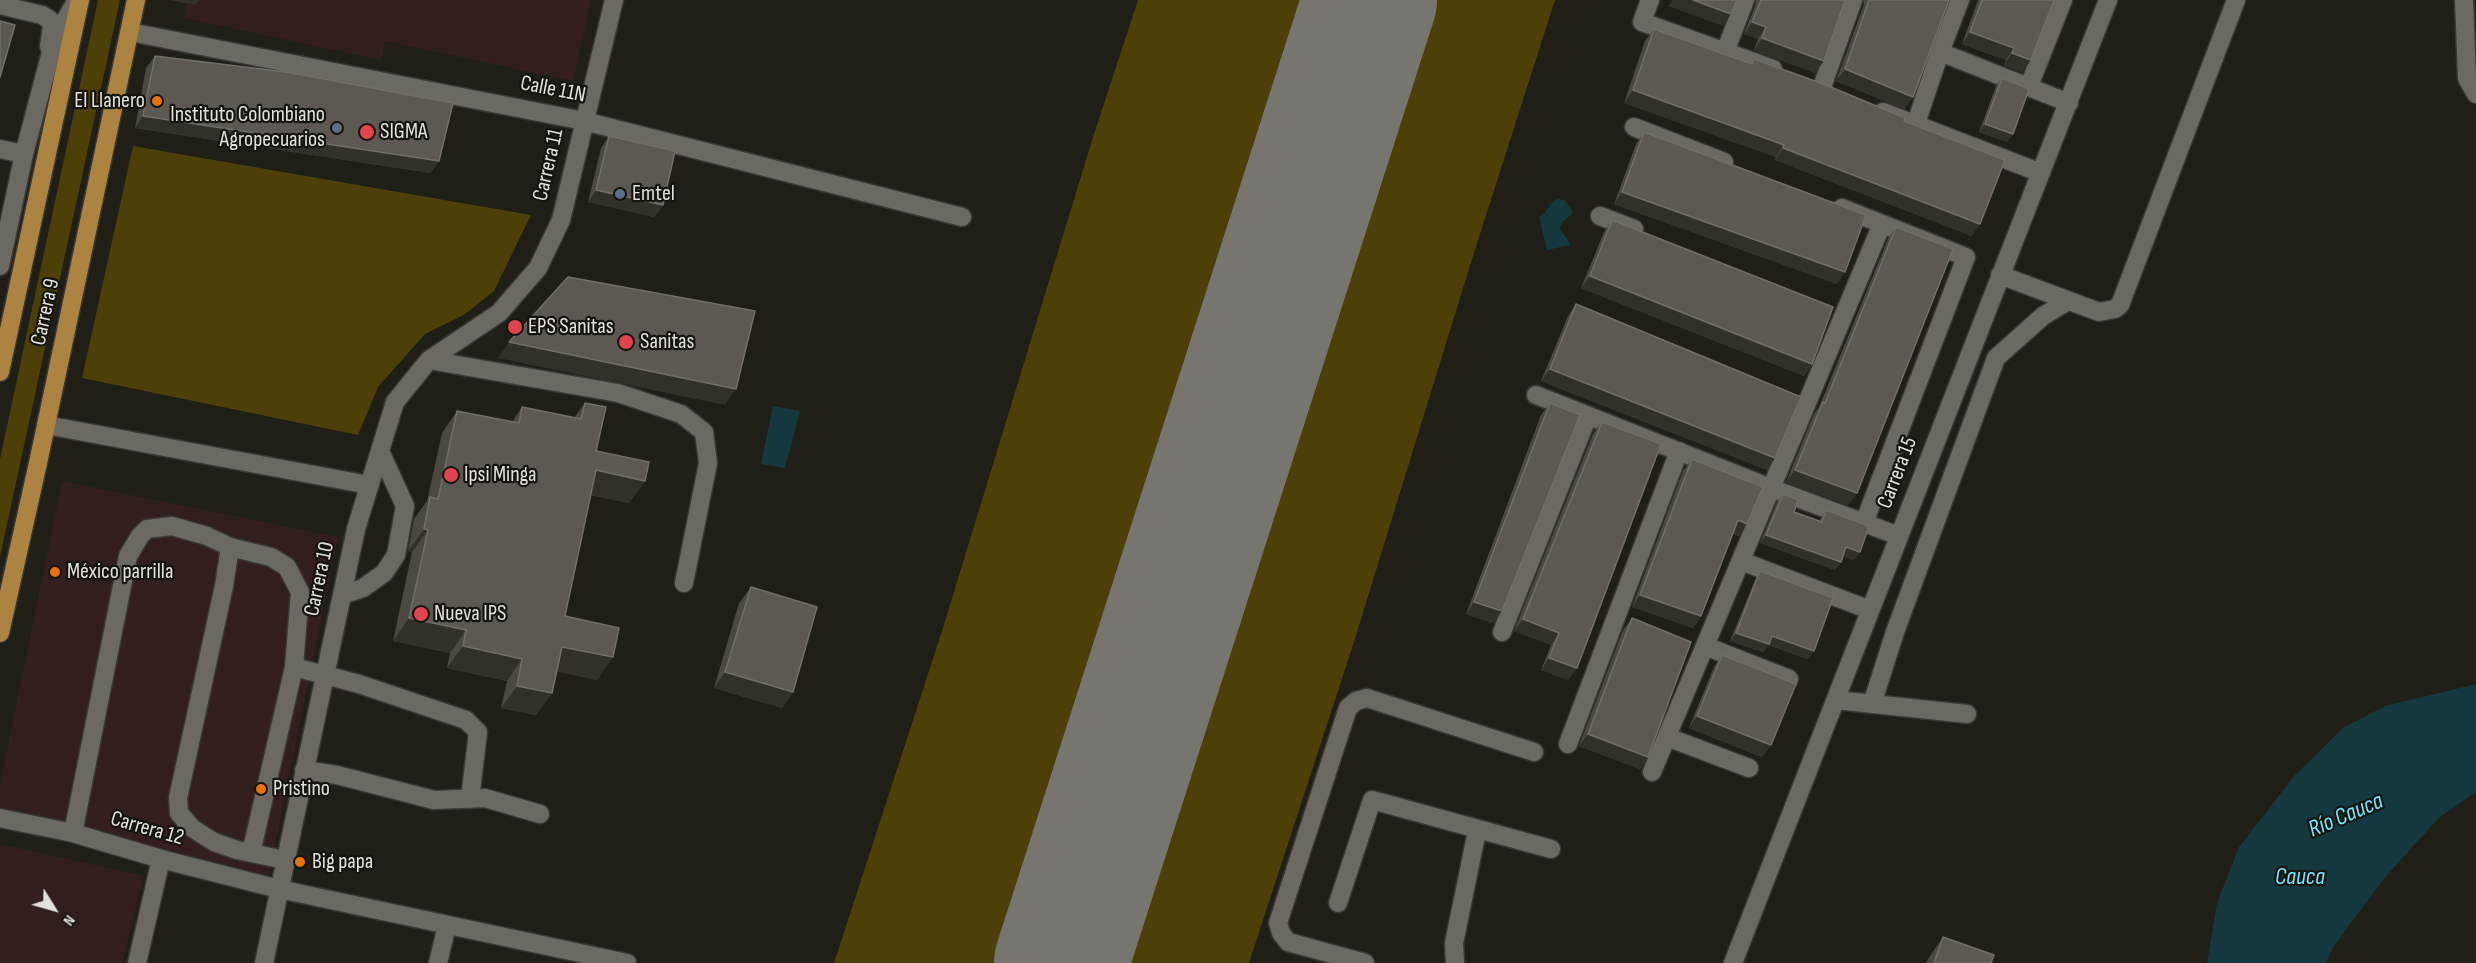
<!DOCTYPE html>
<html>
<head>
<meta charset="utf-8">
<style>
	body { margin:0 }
	#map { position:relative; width:2476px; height:963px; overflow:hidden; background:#1f1e17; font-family:"Sofia Sans Condensed",sans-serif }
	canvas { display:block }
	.north { position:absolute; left:24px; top:879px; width:60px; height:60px; -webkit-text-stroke:4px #16140e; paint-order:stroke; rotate:127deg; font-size:16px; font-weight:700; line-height:24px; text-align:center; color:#e3e1dd }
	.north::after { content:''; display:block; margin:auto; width:21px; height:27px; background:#e3e1dd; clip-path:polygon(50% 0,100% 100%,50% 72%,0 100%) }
</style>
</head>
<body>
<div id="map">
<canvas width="2476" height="963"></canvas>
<div class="north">N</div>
</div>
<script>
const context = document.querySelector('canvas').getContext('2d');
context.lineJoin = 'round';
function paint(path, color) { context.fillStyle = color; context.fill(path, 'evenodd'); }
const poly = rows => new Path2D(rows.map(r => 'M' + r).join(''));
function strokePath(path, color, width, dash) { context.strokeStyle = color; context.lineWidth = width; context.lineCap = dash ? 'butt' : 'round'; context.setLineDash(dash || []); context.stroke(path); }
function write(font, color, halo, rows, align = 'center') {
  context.font = font + ' "Sofia Sans Condensed",sans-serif'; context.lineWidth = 4.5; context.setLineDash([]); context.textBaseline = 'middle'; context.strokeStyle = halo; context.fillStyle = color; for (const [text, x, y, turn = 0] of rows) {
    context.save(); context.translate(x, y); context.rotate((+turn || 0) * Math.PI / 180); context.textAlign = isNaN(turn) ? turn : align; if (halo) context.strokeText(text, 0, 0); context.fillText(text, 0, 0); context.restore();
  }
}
paint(poly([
	[169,0,591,0,573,81,385,41,381,60,184,18,187,4],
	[62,481,338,537,269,875,0,807,0,785],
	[0,844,144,876,122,963,0,963]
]), '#321f1d');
paint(poly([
	[98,0,120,0,0,557,0,459],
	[1138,0,1306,0,1003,963,834,963,942,631,1094,134],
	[1420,0,1555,0,1473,256,1353,645,1249,963,1113,963],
	[133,146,531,215,494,291,464,315,425,334,378,387,358,435,82,378]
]), '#4c3f08');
paint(poly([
	[1558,199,1564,200,1572,210,1571,215,1561,223,1560,229,1571,245,1547,250,1539,217,1543,215,1553,201],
	[773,406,800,411,785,468,761,464],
	[2476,684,2476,792,2439,818,2386,876,2333,947,2326,963,2207,963,2217,903,2239,847,2295,775,2343,728,2385,706]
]), '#14383e');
strokePath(poly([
	[1061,963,1370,0]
]), '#76756f', 134);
const minor = poly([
	[1650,0,1642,22,1773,69],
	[2464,0,2467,78,2476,94],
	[0,5,42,15,50,20,52,27,49,46],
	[130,32,584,121,962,217],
	[1725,52,1745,0],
	[1940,52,2069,103],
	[2029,86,2063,0],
	[1822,87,1853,0],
	[1883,112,2041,173],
	[1915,126,1940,52,1960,0],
	[1634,127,1724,162],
	[0,149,24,154],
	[1842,208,1966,257,1864,523],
	[1600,216,1634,229],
	[0,266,24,154,50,56,63,24,77,0],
	[2000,275,2099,312,2115,309,2120,305,2236,0],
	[429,360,618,393,681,414,704,432,708,463,684,583],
	[1536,395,1771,488,1899,536],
	[46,425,369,485],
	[230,547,271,557,287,567,300,592,294,667],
	[1741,561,1870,610],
	[342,595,363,588,384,573,396,555,405,506,380,451],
	[1502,632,1588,416],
	[1705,646,1789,679],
	[1836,700,1967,714],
	[1872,704,1895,632,1996,358,2043,316,2068,301],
	[1667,737,1749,768],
	[1568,744,1679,451],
	[304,770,337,775,434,800,485,798,540,814],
	[1652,772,1882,224],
	[0,818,73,833,161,859,279,889,627,963],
	[73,833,128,556,140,536,147,529,172,526,207,536,230,547,224,586,178,798,179,813,192,828,214,842,237,850,285,860],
	[251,853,294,667,359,684,466,720,478,732,470,799],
	[1338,903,1372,800,1551,849],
	[137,963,161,859],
	[264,963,356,529,395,402,429,360,499,313,538,268,561,220,614,0],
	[438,963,447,925],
	[1365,963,1288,942,1281,933,1278,923,1348,708,1356,701,1367,698,1534,752],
	[1455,963,1454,943,1477,831],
	[1733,963,2108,0]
]);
const major = poly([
	[0,372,80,0],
	[0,633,38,463,136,0]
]);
strokePath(minor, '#393834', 21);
strokePath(major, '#393834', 21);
strokePath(minor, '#6b6962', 18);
strokePath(major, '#ac8341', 18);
paint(poly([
	[1755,0,1845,0,1815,73,1754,50,1758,39,1744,34,1756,3],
	[1863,0,1949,0,1913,97,1904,109,1836,81,1864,4],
	[1978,0,2054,0,2022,72,2004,65,2006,60,1962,44],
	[1654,29,1751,64,1754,59,1904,121,1972,236,1775,160,1776,157,1624,103,1645,41],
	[155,56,431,173,135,128,146,68],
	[2002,78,2013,134,2007,142,1979,132,1996,86],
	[1644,132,1837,284,1614,204,1636,144],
	[609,136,663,205,654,217,588,202,601,148],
	[1612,220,1812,364,1804,376,1581,288,1604,232],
	[1896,227,1857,493,1848,505,1786,482,1814,414,1819,407,1888,239],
	[1576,304,1775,458,1767,470,1541,381,1568,316],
	[585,403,596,451,645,481,629,503,591,495,565,616,613,657,597,680,557,671,552,693,536,715,501,708,507,681,447,668,450,653,393,641,412,552,408,551,414,519,427,501,442,433,457,411,512,422,522,407,574,418],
	[1550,403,1502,611,1493,623,1466,614,1541,415],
	[1602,422,1577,668,1568,680,1541,670,1551,645,1514,631,1593,434],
	[1692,459,1747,524,1739,536,1733,534,1701,616,1693,628,1632,607,1683,471],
	[1783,494,1794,512,1819,521,1826,510,1854,560,1843,556,1835,570,1760,543,1777,502],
	[1760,571,1808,659,1768,645,1763,652,1730,641,1755,580],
	[751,587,793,692,782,708,714,688,739,603],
	[1632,618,1648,757,1640,769,1579,746,1623,630],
	[1722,655,1762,757,1689,728,1714,667],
	[1943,937,1991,963,1926,963,1928,959]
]), '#4c4842');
paint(poly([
	[171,0,200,0,196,5],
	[1672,0,1693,0,1731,14,1723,26,1668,6],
	[1752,22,1766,27,1758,39,1744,34],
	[1970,32,2014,48,2006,60,1962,44],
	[1762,38,1824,61,1815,73,1754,50],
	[2012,53,2031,60,2022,72,2004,65],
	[1845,69,1913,97,1904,109,1836,81],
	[1633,90,1784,145,1776,157,1624,103],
	[143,116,439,161,431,173,135,128],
	[1985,124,2013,134,2007,142,1979,132],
	[1783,148,1980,224,1972,236,1775,160],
	[596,190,663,205,654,217,588,202],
	[1622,192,1845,272,1837,284,1614,204],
	[1590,276,1812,364,1804,376,1581,288],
	[509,342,736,389,725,405,498,358],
	[1550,369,1775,458,1767,470,1541,381],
	[596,470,645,481,629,503,581,493],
	[1795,470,1857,493,1848,505,1786,482],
	[1738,520,1747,524,1739,536,1729,532],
	[424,529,428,530,412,552,408,551],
	[1766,535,1841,562,1835,570,1760,543],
	[1846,547,1860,552,1854,560,1840,555],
	[1640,595,1701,616,1693,628,1632,607],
	[1474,602,1502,611,1493,623,1466,614],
	[409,618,466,630,450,653,393,641],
	[1523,619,1559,633,1551,645,1514,631],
	[1736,633,1772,636,1814,651,1808,659,1768,645,1763,652,1730,641],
	[463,646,522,659,507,681,447,668],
	[562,647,613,657,597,680,546,669],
	[1549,658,1577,668,1568,680,1541,670],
	[725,672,793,692,782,708,714,688],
	[517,686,552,693,536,715,501,708],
	[1697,716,1771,745,1762,757,1689,728],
	[1588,734,1648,757,1640,769,1579,746]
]), '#33302a');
const building = poly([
	[1693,0,1737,0,1731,14,1693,0],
	[1761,0,1845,0,1824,61,1762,38,1766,27,1752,22,1761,0],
	[1869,0,1949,0,1913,97,1845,69,1869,0],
	[1982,0,2054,0,2031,60,2012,53,2014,48,1970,32,1982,0],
	[0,21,15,25,0,77,0,21],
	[1654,29,1752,64,1754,59,1826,85,1905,118,1904,121,2005,160,1980,224,1783,148,1784,145,1633,90,1654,29],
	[155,56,286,72,453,103,439,161,143,116,155,56],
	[2002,78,2029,89,2013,134,1985,124,2002,78],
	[1644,132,1866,215,1845,272,1622,192,1644,132],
	[609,136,675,151,663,205,596,190,609,136],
	[1612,220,1833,307,1812,364,1590,276,1612,220],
	[1896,227,1953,249,1857,493,1795,470,1823,402,1825,403,1896,227],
	[568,277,755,311,736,389,509,342,568,277],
	[1576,304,1801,397,1775,458,1550,369,1576,304],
	[585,403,606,407,596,451,649,462,645,481,596,470,565,616,619,628,613,657,562,647,552,693,517,686,522,659,463,646,466,630,409,618,428,530,424,529,430,497,438,499,457,411,519,423,522,407,581,419,585,403],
	[1550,403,1580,415,1502,611,1474,602,1550,403],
	[1602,422,1661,444,1577,668,1549,658,1559,633,1523,619,1602,422],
	[1692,459,1763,487,1747,524,1738,520,1701,616,1640,595,1692,459],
	[1783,494,1798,500,1794,512,1822,522,1826,510,1869,526,1860,552,1846,547,1841,562,1766,535,1783,494],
	[1760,571,1833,598,1814,651,1772,636,1769,644,1736,633,1760,571],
	[751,587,817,607,793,692,725,672,751,587],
	[1632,618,1691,642,1648,757,1588,734,1632,618],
	[1722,655,1796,684,1771,745,1697,716,1722,655],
	[1943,937,1994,955,1991,963,1934,963,1943,937]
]);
paint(building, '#5d5852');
strokePath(building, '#726e68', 1.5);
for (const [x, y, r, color] of [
	[157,101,6,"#e8710a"],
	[337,128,6,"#5c6f8a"],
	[367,132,8,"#e0444e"],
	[620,194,6,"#5c6f8a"],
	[515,327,8,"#e0444e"],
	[626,342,8,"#e0444e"],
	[451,475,8,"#e0444e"],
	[55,572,6,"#e8710a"],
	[421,614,8,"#e0444e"],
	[261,789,6,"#e8710a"],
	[300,862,6,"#e8710a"]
]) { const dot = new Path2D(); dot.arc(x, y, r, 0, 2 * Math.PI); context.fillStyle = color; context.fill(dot); strokePath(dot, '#16140e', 2); }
write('22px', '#e3e1dd', '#16140e', [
	["Calle 11N",553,90,11],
	["Carrera 11",549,165,-77],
	["Carrera 9",46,312,-78],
	["Carrera 15",1898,473,-69],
	["Carrera 10",320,579,-78],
	["Carrera 12",147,829,16]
]);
write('22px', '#e3e1dd', '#16140e', [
	["El Llanero",145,101,"right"],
	["Instituto Colombiano",325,115,"right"],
	["Agropecuarios",325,140,"right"],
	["SIGMA",380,132],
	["Emtel",632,194],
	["EPS Sanitas",528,327],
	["Sanitas",640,342],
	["Ipsi Minga",464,475],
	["México parrilla",67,572],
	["Nueva IPS",434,614],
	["Pristino",273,789],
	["Big papa",312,862]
], 'left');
write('italic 24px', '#74e8fc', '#16140e', [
	["Río Cauca",2346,816,-23],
	["Cauca",2300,878]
]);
</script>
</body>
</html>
